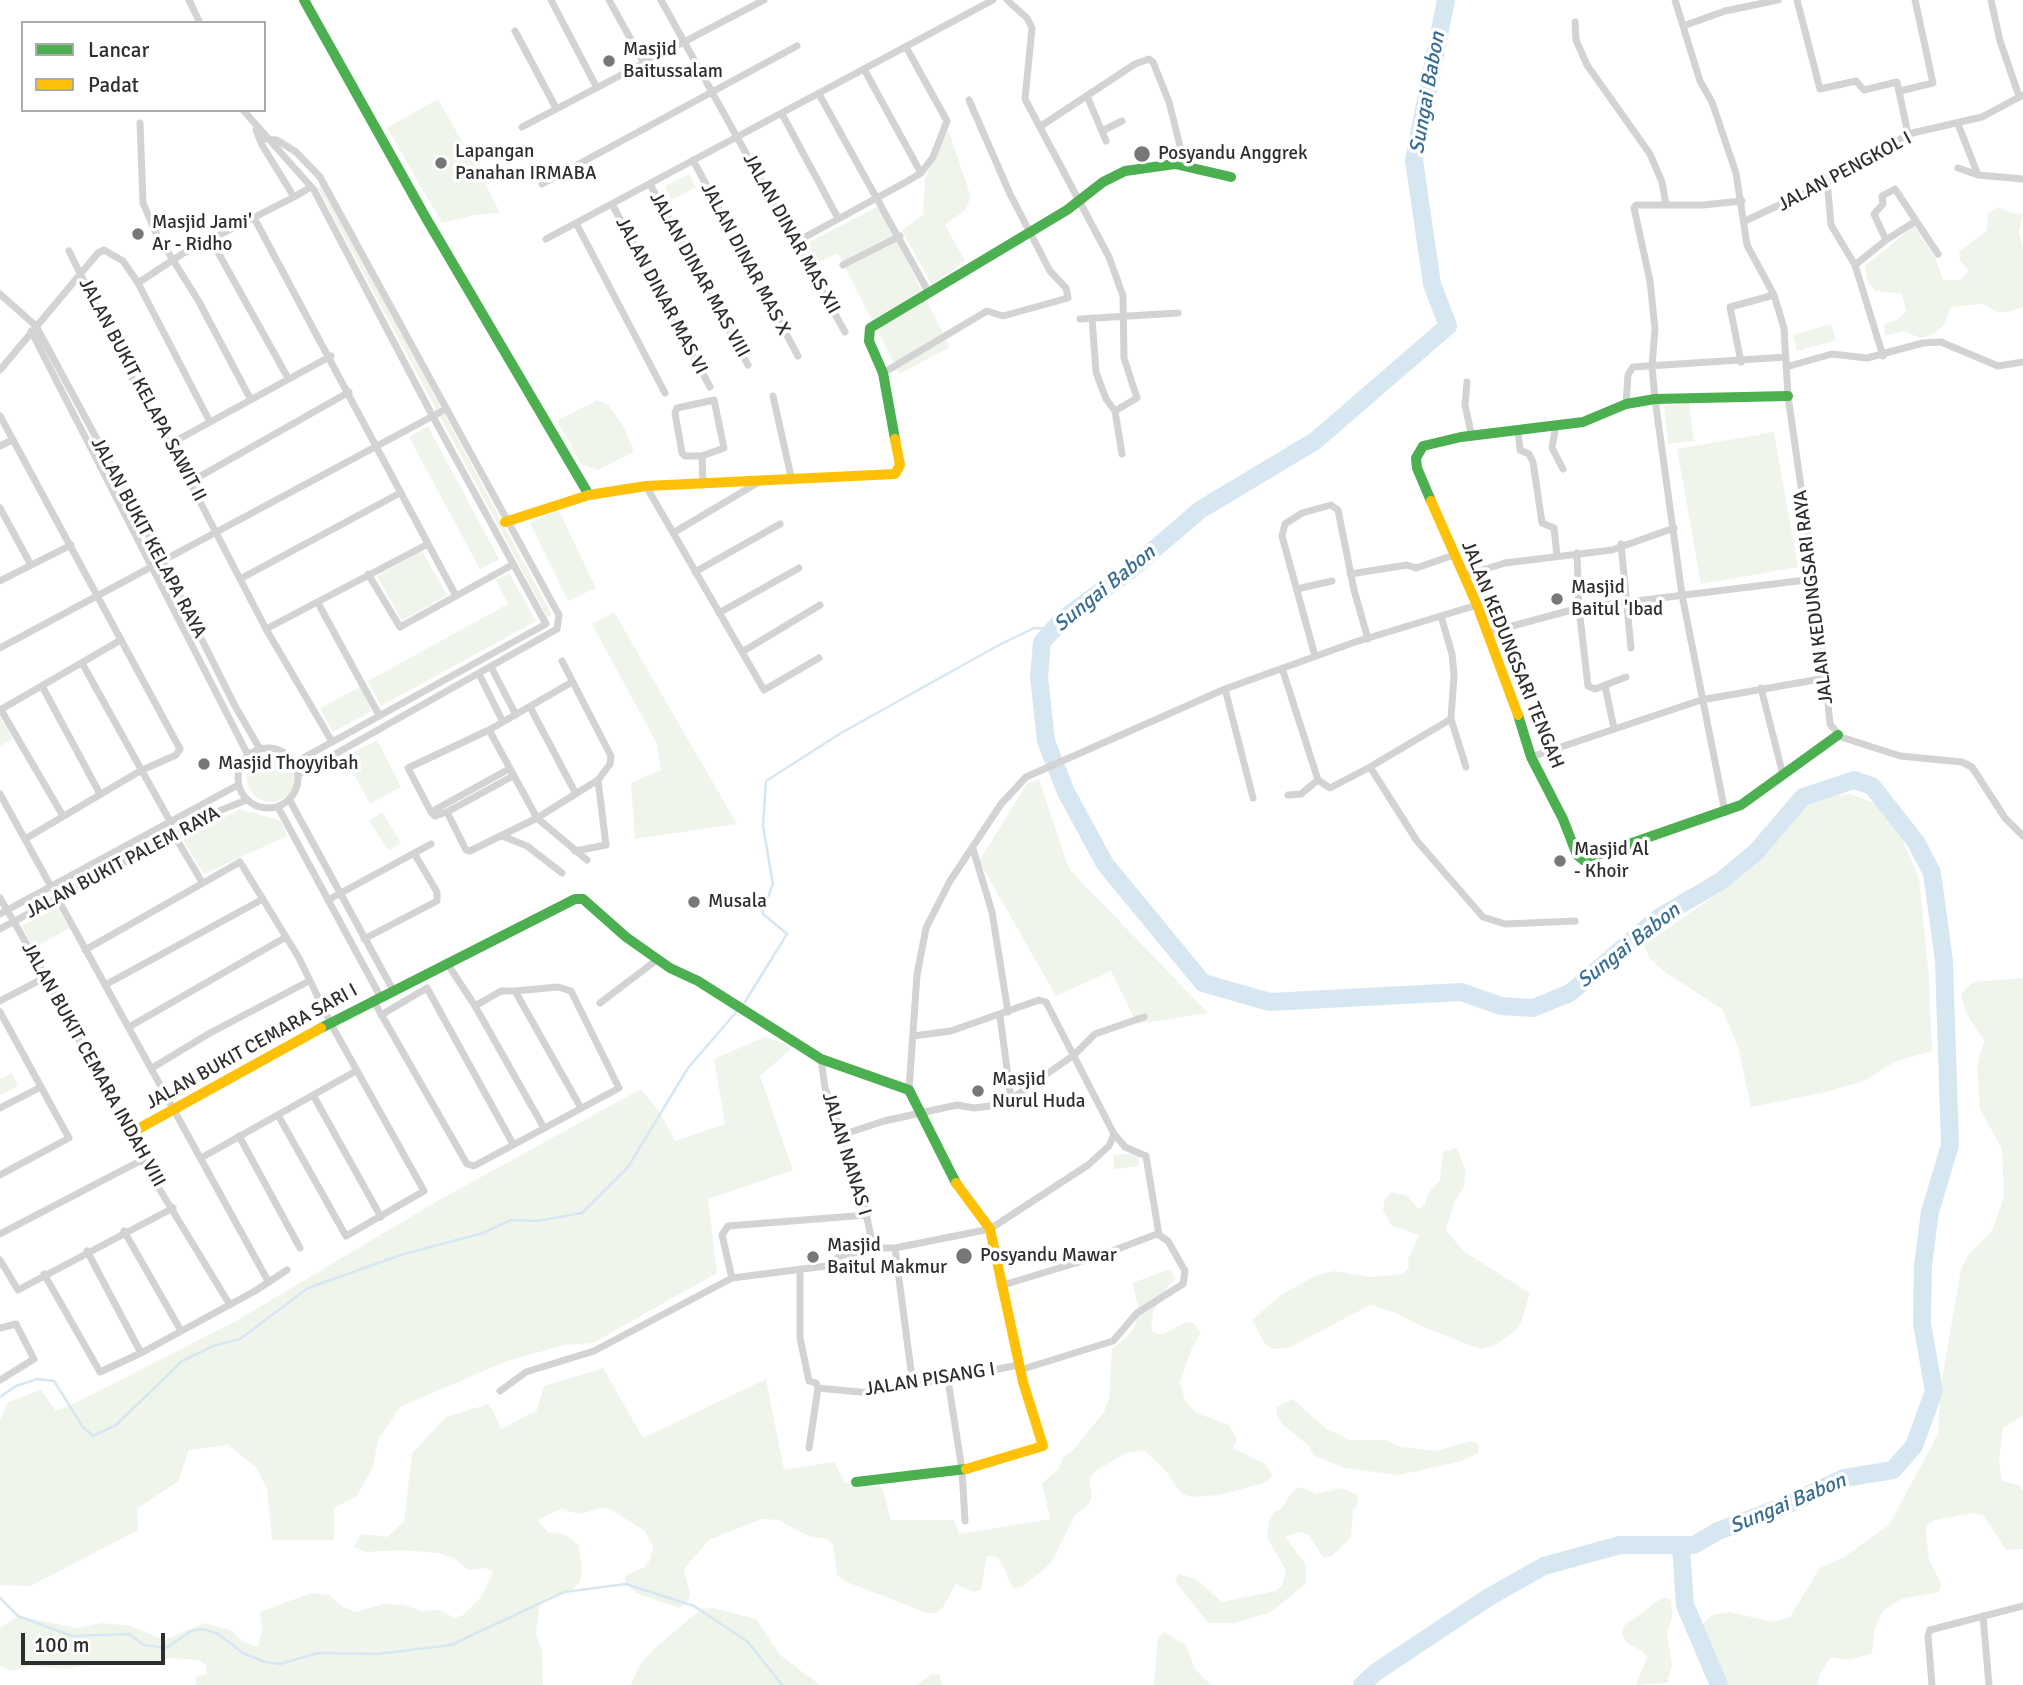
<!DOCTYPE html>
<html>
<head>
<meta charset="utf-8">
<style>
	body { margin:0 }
	#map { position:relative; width:2023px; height:1685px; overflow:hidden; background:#fff; font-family:Signika,sans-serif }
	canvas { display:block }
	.legend { position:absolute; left:21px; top:21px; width:245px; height:91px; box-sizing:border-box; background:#fff; border:2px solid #ababab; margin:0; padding:9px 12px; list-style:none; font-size:21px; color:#2e2e2e }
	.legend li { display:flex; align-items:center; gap:14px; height:35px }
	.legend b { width:35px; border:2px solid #ababab }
	.scale { position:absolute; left:21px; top:1633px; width:144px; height:32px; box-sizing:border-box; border:4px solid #2e2e2e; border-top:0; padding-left:9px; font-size:21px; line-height:24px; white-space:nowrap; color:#2e2e2e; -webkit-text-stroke:5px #fff; paint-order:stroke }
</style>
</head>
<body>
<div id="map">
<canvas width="2023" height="1685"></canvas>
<ul class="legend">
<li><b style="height:9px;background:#4caf50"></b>Lancar</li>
<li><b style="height:9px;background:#ffc107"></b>Padat</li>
</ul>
<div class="scale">100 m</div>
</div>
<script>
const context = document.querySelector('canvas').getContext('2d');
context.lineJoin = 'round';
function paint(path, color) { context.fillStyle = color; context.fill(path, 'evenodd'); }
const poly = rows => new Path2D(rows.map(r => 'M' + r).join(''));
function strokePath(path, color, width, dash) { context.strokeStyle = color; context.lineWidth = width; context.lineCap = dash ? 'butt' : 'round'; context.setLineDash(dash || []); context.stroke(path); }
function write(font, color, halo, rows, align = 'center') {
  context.font = font + ' Signika,sans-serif'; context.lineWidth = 7; context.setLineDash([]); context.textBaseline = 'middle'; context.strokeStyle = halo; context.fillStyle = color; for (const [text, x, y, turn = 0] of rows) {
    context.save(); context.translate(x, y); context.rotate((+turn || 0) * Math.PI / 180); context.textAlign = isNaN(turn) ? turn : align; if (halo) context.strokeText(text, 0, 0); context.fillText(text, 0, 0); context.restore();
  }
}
paint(poly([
	[438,99,482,177,500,213,474,215,442,223,387,128],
	[948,129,971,197,965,210,945,225,965,261,932,285,902,230,923,215,925,179],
	[689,174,696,187,672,200,665,186],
	[322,185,552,615,547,617,318,188],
	[879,206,950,347,899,374,838,253,813,265,803,245],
	[1998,207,2011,213,2023,214,2019,231,2023,248,2023,307,2008,312,1997,312,1983,304,1950,307,1945,324,1933,335,1920,338,1904,331,1885,336,1884,324,1897,320,1906,312,1902,294,1875,291,1867,280,1865,266,1914,226,1935,257,1943,280,1961,280,1969,270,1960,261,1959,252,1987,230,1988,214],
	[1831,324,1836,340,1797,351,1793,335],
	[597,400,608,405,624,427,634,452,598,470,581,464,557,421],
	[1689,403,1694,441,1668,444,1664,406],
	[428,426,499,559,480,569,409,437],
	[1774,432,1798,567,1701,584,1677,449],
	[558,509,596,588,568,601,530,523],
	[422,551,447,595,402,621,377,576],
	[509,573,536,621,381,706,368,681,508,604,496,580],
	[614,612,737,824,635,839,631,783,661,770,657,744,592,624],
	[360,687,372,711,333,732,320,708],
	[0,717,13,739,0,746],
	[377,740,401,787,370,804,345,757],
	'247 778a24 24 0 1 1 48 0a24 24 0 1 1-48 0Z',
	[1039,779,1069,869,1208,1013,1137,1024,1111,971,1056,996,979,861,1027,784],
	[1851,794,1876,804,1899,832,1919,878,1929,977,1932,1051,1896,1061,1864,1081,1826,1092,1751,1107,1738,1047,1722,1009,1665,972,1649,958,1644,945,1740,878,1805,806,1833,796],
	[240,809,281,821,287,836,204,874,183,840],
	[382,812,401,843,389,851,369,821],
	[57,907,69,928,34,948,22,926],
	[2023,978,2023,1416,2003,1428,1999,1463,2002,1481,2019,1485,2023,1491,2023,1549,2006,1550,1983,1515,1973,1513,1935,1520,1927,1525,1926,1534,1929,1560,1941,1583,1939,1592,1901,1599,1883,1611,1875,1627,1872,1654,1846,1660,1831,1657,1820,1673,1818,1685,1724,1685,1704,1646,1700,1629,1705,1621,1712,1615,1729,1612,1774,1622,1790,1617,1820,1568,1844,1557,1889,1525,1938,1434,1942,1379,1961,1269,1969,1254,1992,1231,2004,1196,2002,1149,1980,1109,1977,1066,1984,1041,1965,1011,1961,994,1973,982],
	[765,1037,793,1047,760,1076,793,1170,708,1199,717,1273,593,1343,564,1345,504,1362,400,1407,378,1440,373,1467,357,1496,334,1508,334,1540,272,1540,267,1489,256,1467,228,1445,189,1450,178,1481,137,1509,138,1530,31,1586,0,1585,0,1420,8,1402,41,1390,56,1411,81,1400,236,1321,434,1203,641,1089,661,1114,675,1141,725,1124,714,1059],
	[12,1073,18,1086,0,1095,0,1079],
	[1457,1148,1466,1172,1464,1186,1454,1203,1446,1230,1463,1251,1530,1293,1521,1322,1516,1330,1494,1346,1480,1349,1419,1325,1394,1312,1370,1305,1289,1348,1272,1349,1265,1344,1252,1320,1281,1295,1317,1275,1335,1271,1369,1277,1403,1274,1409,1268,1408,1259,1419,1235,1392,1226,1383,1211,1384,1202,1391,1192,1408,1196,1418,1209,1425,1205,1427,1195,1440,1180,1443,1152],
	[1138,1153,1139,1166,1114,1169,1113,1155],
	[1170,1269,1176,1279,1168,1286,1153,1312,1151,1330,1157,1334,1164,1334,1186,1322,1194,1323,1201,1333,1192,1348,1180,1382,1185,1400,1196,1413,1229,1425,1237,1439,1233,1448,1265,1464,1272,1475,1267,1482,1220,1495,1191,1497,1181,1493,1165,1470,1144,1450,1126,1453,1094,1472,1089,1480,1092,1496,1089,1504,1075,1515,1051,1563,1023,1586,1013,1588,1002,1564,996,1557,987,1555,981,1590,973,1592,956,1584,943,1607,937,1613,927,1613,844,1581,837,1575,833,1544,826,1539,808,1536,779,1520,762,1519,709,1540,684,1569,690,1595,687,1603,679,1608,636,1593,626,1584,625,1576,645,1567,650,1560,653,1546,645,1531,606,1507,579,1514,561,1509,537,1520,548,1532,566,1535,579,1545,582,1574,579,1583,573,1589,546,1598,540,1604,536,1634,542,1651,543,1685,196,1685,196,1677,206,1674,206,1665,199,1660,173,1658,155,1662,104,1661,67,1669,30,1666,13,1671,0,1666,0,1628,18,1616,77,1628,102,1623,131,1626,164,1640,204,1623,231,1630,242,1641,258,1647,262,1630,260,1612,311,1593,329,1595,343,1607,356,1612,384,1604,403,1605,422,1611,439,1610,455,1618,463,1615,482,1596,493,1572,486,1568,468,1570,455,1559,438,1553,401,1550,366,1552,354,1547,361,1534,387,1537,404,1522,412,1453,446,1417,489,1404,502,1429,537,1410,544,1386,603,1368,643,1438,766,1379,784,1470,834,1462,845,1483,882,1487,891,1520,954,1520,959,1534,1050,1519,1042,1483,1059,1469,1062,1458,1073,1450,1104,1412,1109,1398,1112,1349,1130,1334,1136,1324,1138,1306,1132,1283],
	[1293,1399,1325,1428,1350,1440,1385,1440,1401,1447,1437,1451,1471,1441,1479,1445,1478,1453,1462,1461,1399,1475,1344,1468,1313,1455,1310,1447,1282,1424,1277,1416,1276,1407],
	[1300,1487,1316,1494,1341,1488,1357,1495,1358,1504,1353,1511,1351,1537,1332,1556,1323,1557,1309,1535,1300,1532,1285,1537,1306,1565,1306,1583,1271,1612,1235,1623,1208,1623,1175,1581,1179,1574,1196,1579,1222,1602,1275,1591,1282,1586,1286,1570,1267,1538,1269,1520,1274,1512,1281,1509,1293,1491],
	[1663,1597,1671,1599,1672,1617,1667,1634,1672,1665,1667,1683,1636,1685,1647,1658,1642,1651,1626,1642,1622,1635,1624,1626],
	[713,1608,756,1619,780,1655,820,1685,631,1685,640,1665,651,1652,689,1619,703,1609],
	[1164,1632,1186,1645,1195,1669,1211,1685,1154,1685,1158,1638],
	[931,1674,939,1674,942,1685,917,1685]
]), '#f0f5eb');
strokePath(poly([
	[743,1005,787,934,762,913,773,884,763,826,766,781,841,733,999,645,1034,628,1054,629],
	[0,1397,16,1386,37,1379,54,1381,83,1427,93,1436,116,1425,182,1361,213,1346,240,1339,308,1288,404,1254,483,1233,511,1220,538,1221,582,1213,628,1167,688,1068,738,1010],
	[0,1598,18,1616,72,1636,129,1634,144,1645,166,1648,191,1631,203,1629,218,1634,243,1653,265,1662,280,1664,318,1653,377,1654,451,1645,564,1592,626,1584,694,1606,748,1642,782,1685]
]), '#d7e7f2', 2.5);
strokePath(poly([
	[1681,1547,1685,1605,1719,1685],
	[1362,1685,1376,1672,1489,1597,1544,1566,1620,1545,1694,1545,1718,1531,1782,1507,1844,1478,1893,1470,1914,1446,1934,1391,1922,1324,1923,1265,1930,1212,1950,1145,1944,961,1932,873,1916,842,1872,786,1854,780,1803,797,1756,852,1721,881,1658,918,1570,993,1533,1008,1501,1006,1461,992,1270,1002,1203,983,1105,864,1066,792,1046,741,1039,677,1042,642,1063,619,1129,571,1200,510,1315,441,1448,326,1432,284,1414,160,1446,0]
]), '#d7e7f2', 18);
strokePath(poly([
	[189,0,200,23],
	[551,0,597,88],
	[609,0,644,63],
	[661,0,845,332],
	[1007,0,1027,18,1032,28,1025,99,1109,257,1123,296,1124,358,1137,398,1115,411],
	[1675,0,1700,81,1712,102,1736,173,1747,245,1774,295,1784,328,1788,396,1820,619,1830,724,1841,737,1900,756,1962,762,1972,767,2005,818,2023,836],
	[1797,0,1820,89,1856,81,1864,90,1897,82,1908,134],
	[1991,0,2000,41,2019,96],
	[1575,22,1576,40,1587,65,1650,154,1662,182,1666,205],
	[1683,26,1725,11,1778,0],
	[515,31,556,108],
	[864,69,921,173],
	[1900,91,1933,83,1915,0],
	[819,94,929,293],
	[1087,96,1106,141],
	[243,110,314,190,432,415,546,624],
	[782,114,838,218],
	[140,123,143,203,156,233,198,300,250,398],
	[1958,124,1978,175],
	[1041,126,1135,64,1149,59,1153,62,1169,102,1185,166],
	[522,127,764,0],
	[1102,131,1122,121],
	[266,139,277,140,296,152,320,177,559,615,557,629],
	[693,160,798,356],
	[1958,168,1978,175,2023,179],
	[1827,180,1831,225,1855,265],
	[542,184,797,46],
	[650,184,748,365],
	[294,197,311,187],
	[612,204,710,387],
	[253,216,456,596],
	[1745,221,1811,190,1842,169,1889,147,1908,134,1982,117,2023,95],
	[576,223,665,393],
	[210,238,288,378],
	[546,239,993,0],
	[1886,240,1916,221],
	[796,242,906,182,921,173,933,157,947,121,906,47],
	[69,251,139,392,183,469,266,629,331,740],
	[843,265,900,236],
	[138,283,209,420],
	[0,294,36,326,162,560,235,706,260,749],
	[1092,318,1096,372,1106,399,1115,411,1122,454],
	[1080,319,1178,313],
	[31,331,248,755],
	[1883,356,1855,265,1886,240,1874,214,1883,204,1882,196,1895,189,1938,254],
	[1741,362,1730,307,1774,295],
	[1786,367,1832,354,1867,358,1923,343,1941,342,1998,366,2023,362],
	[0,370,98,253,104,250,123,261,138,283,182,254,294,197,262,145,256,130],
	[883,373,987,311,1003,316,1068,298,1066,288,1050,271,1010,194,969,100],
	[1467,382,1465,405,1472,437],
	[773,396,792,481],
	[1626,404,1628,375,1633,367,1786,357],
	[0,416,180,749,176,755,140,771,25,839],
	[1556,425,1552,448,1563,469],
	[1518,429,1520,450,1529,454,1533,462,1542,523,1554,528,1557,555],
	[170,444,331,356],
	[0,446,12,440],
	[702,456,685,456,682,453,675,413,677,408,714,400,724,448,702,456,703,485],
	[190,482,349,392],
	[646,486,764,690,819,658],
	[0,508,31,565],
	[673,533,759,482],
	[1621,544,1631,648],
	[1577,553,1579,608,1588,686,1595,689,1626,677],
	[695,572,780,524],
	[368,574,400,627,512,565],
	[1350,574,1407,565,1416,568,1454,555],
	[1463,576,1505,563,1612,550,1674,528],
	[240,579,400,493],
	[0,581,71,545],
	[1297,589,1332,581],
	[318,603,379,715],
	[719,613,799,568],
	[1441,616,1452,654,1454,675,1451,719,1466,767],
	[266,629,428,544],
	[1486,633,1579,608,1814,579],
	[0,648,446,409],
	[742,652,820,605],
	[1315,656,1282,536,1285,524,1302,513,1331,505,1338,510,1354,590,1368,639],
	[82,663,171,823],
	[491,667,516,715],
	[1282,668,1318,780,1330,788,1370,767],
	[479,674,503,722],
	[42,686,100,794],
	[1605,686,1614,728],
	[1761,688,1783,775],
	[1225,689,1253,798],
	[530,707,576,794],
	[0,710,119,641],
	[1,710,63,816],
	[1451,719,1370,767,1417,841,1483,917,1505,924,1575,921],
	[489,730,537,818,587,860],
	'238 778a30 30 0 1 1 60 0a30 30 0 1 1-60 0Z',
	[1531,757,1701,700,1826,678],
	[294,763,546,624],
	[298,775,557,629],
	[0,794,268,1281],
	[1288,795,1301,794,1318,780],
	[289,799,393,990],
	[278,807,380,996],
	[431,812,408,768,489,730,572,682],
	[431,812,435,816,447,812,513,776],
	[431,812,509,769],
	[447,812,466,850,470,851,537,818,598,780,610,764,611,756,562,661],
	[1725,812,1682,595,1655,399,1652,366,1655,329,1650,281,1634,208,1636,205,1703,205,1742,201],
	[174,835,202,882],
	[502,836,527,846,562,873],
	[973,849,992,912,1008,1012],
	[575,851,606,845,598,780],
	[0,898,46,977,146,1167,230,1305],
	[328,900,431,844],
	[0,914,238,785],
	[0,929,221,810,247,800],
	[364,939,437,901,437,892,414,853],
	[85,950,240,862,299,958,331,1024,424,1191,346,1236,278,1115],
	[447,963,475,1006,544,1128],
	[105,985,263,899],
	[373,1000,467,1164,474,1166,619,1088,571,991,558,987,515,991],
	[0,1001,46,977],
	[600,1003,658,959],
	[475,1006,501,991,515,991,581,1108],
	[0,1012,69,1138,0,1175],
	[381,1015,427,988,513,1144],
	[129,1027,286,937],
	[913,1036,951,1031,1039,1000,1046,1002,1114,1134,1125,1147,1146,1156,1159,1235],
	[821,1059,825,1088,862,1192,873,1248],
	[152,1068,210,1033,309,981],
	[909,1090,917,975,926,928,950,881,1001,804,1026,777,1225,689,1355,642,1477,605],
	[313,1095,381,1217],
	[1011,1099,1074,1055,1095,1034,1144,1017],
	[0,1108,41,1087],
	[842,1135,884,1121,957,1105,974,1108,1006,1104,1011,1099,1000,1016],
	[239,1136,300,1248],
	[201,1158,356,1071],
	[124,1231,180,1329],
	[0,1234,142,1160],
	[895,1248,913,1386],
	[87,1251,141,1353,255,1291,287,1270],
	[0,1260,18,1290,173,1208],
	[800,1270,800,1338,809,1381,816,1383,818,1388,870,1393,1019,1365],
	[44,1274,100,1372,141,1353],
	[732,1278,722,1235,728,1226,867,1215],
	[1000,1286,1099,1256,1157,1234,1168,1241,1185,1271,1183,1284,1137,1313,1113,1341,1020,1370],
	[0,1328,16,1324,34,1359,0,1380],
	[948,1380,962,1470,965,1521],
	[500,1391,526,1372,594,1351,732,1278,826,1266,840,1256,873,1248,895,1248,990,1229,1088,1165,1109,1146,1114,1134],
	[809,1448,818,1388],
	[1983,1616,1989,1685],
	[1932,1685,1928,1636,1930,1630,2023,1606]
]), '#d3d3d3', 7);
strokePath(poly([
	[304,0,426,218,589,495],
	[895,439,883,373,869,341,870,328,1067,210,1103,182,1125,171,1175,164,1231,177],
	[1431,501,1417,468,1416,458,1423,446,1461,437,1583,422,1626,404,1655,399,1788,396],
	[1518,715,1531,757,1563,819,1577,855,1583,860,1741,805,1838,735],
	[321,1028,575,899,583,899,626,937,670,968,698,981,821,1059,909,1090,956,1183],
	[856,1482,966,1469]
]), '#4caf50', 10);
strokePath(poly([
	[1431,501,1477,605,1518,715],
	[505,522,589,495,646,486,895,474,900,465,895,439],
	[129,1134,321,1028],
	[956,1183,990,1229,1023,1382,1043,1446,966,1469]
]), '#ffc107', 10);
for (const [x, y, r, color] of [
	[609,61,7,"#777"],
	[1142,154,9,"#777"],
	[441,163,7,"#777"],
	[138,234,7,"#777"],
	[1557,599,7,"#777"],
	[204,764,7,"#777"],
	[1560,861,7,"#777"],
	[694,902,7,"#777"],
	[978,1091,7,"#777"],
	[964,1256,9,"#777"],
	[813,1257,7,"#777"]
]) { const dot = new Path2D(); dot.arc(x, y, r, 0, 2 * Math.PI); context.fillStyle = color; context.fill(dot); strokePath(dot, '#fff', 2.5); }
write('19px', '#2e2e2e', '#fff', [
	["Masjid",623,50],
	["Baitussalam",623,72],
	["Lapangan",455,152],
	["Panahan IRMABA",455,174],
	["Posyandu Anggrek",1158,154],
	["Masjid Jami'",152,223],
	["Ar - Ridho",152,245],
	["Masjid",1571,588],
	["Baitul 'Ibad",1571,610],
	["Masjid Thoyyibah",218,764],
	["Masjid Al",1574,850],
	["- Khoir",1574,872],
	["Musala",708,902],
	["Masjid",992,1080],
	["Nurul Huda",992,1102],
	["Masjid",827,1246],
	["Baitul Makmur",827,1268],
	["Posyandu Mawar",980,1256]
], 'left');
write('19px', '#2e2e2e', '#fff', [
	["JALAN PENGKOL I",1845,172,-28],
	["JALAN DINAR MAS XII",791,234,61],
	["JALAN DINAR MAS X",745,259,62],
	["JALAN DINAR MAS VIII",699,275,61],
	["JALAN DINAR MAS VI",661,296,62],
	["JALAN BUKIT KELAPA SAWIT II",142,390,62],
	["JALAN BUKIT KELAPA RAYA",148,538,62],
	["JALAN KEDUNGSARI RAYA",1814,597,-97],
	["JALAN KEDUNGSARI TENGAH",1512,655,68],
	["JALAN BUKIT PALEM RAYA",123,863,-28],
	["JALAN BUKIT CEMARA SARI I",252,1047,-29],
	["JALAN BUKIT CEMARA INDAH VIII",93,1065,61],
	["JALAN NANAS I",846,1154,73],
	["JALAN PISANG I",930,1380,-9]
]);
write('italic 21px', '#396e92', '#fff', [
	["Sungai Babon",1428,93,-80],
	["Sungai Babon",1105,589,-39],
	["Sungai Babon",1629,946,-38],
	["Sungai Babon",1788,1504,-23]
]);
</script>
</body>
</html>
